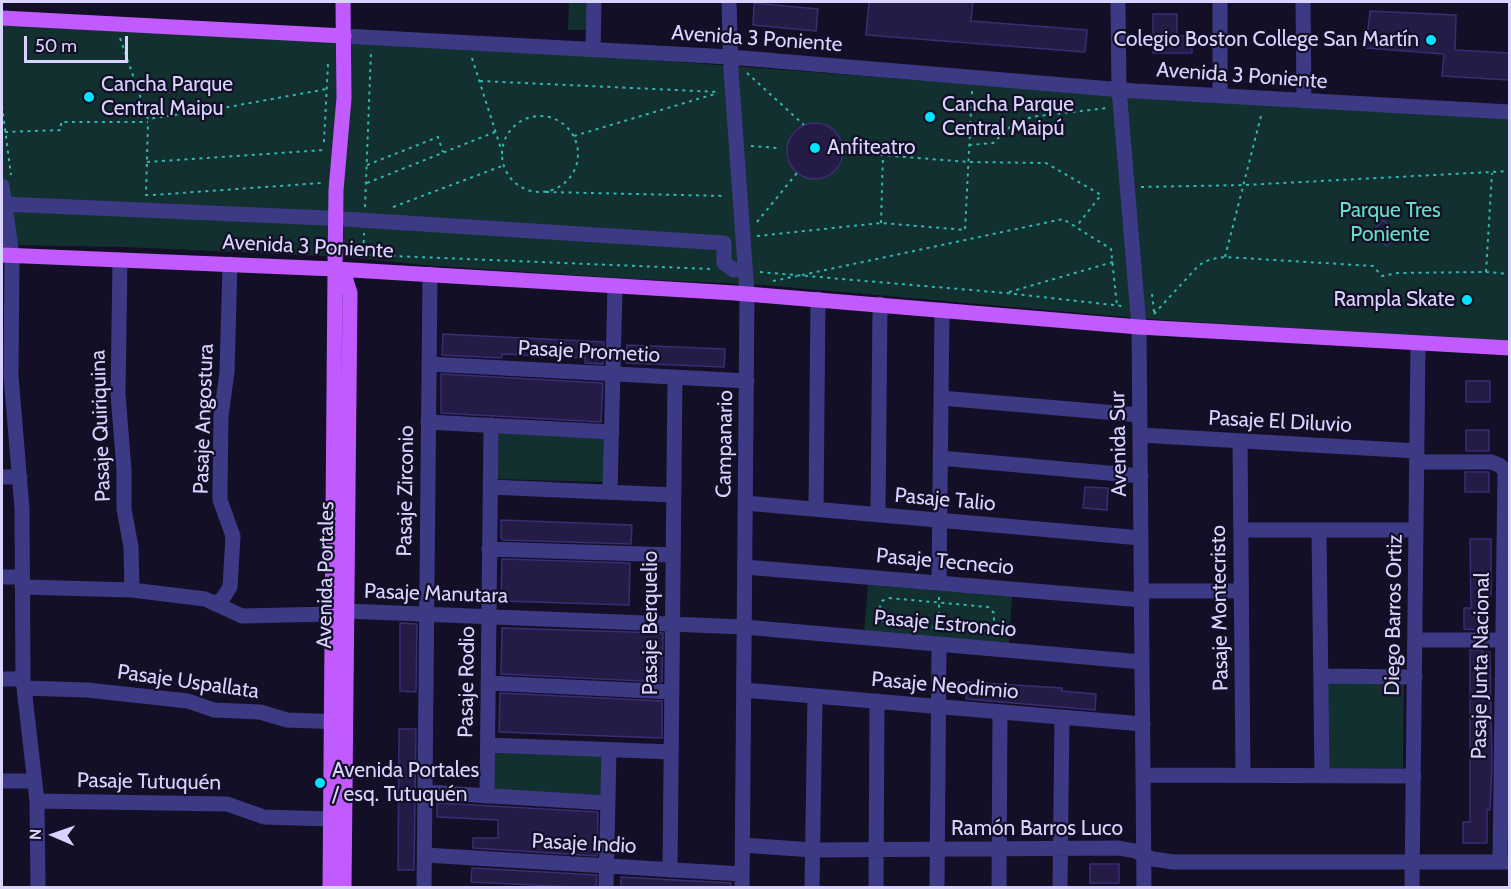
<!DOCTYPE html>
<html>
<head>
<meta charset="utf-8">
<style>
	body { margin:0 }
	#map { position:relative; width:1511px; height:889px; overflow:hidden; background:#130f26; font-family:Cabin,sans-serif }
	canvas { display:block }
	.frame { position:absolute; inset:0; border:3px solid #d9d4ff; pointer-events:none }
	.north { position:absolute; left:24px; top:805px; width:60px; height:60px; -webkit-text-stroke:4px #130f26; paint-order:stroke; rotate:272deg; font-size:16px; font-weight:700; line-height:24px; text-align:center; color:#d9d4ff }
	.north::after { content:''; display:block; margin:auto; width:21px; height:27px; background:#d9d4ff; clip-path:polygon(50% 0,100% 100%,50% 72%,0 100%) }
	.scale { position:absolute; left:24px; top:36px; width:104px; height:27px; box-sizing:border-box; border:3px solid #d9d4ff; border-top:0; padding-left:8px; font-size:18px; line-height:21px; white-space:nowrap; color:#d9d4ff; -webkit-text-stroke:4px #130f26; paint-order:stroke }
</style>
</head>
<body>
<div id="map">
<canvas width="1511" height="889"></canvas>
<div class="frame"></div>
<div class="north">N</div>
<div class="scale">50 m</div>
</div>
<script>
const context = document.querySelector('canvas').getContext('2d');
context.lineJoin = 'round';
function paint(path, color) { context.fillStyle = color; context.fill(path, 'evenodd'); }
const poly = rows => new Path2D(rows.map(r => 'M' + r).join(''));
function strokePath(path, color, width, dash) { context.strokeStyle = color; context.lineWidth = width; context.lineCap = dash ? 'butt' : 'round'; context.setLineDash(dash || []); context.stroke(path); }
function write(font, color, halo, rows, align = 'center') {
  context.font = font + ' Cabin,sans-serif'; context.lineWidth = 4.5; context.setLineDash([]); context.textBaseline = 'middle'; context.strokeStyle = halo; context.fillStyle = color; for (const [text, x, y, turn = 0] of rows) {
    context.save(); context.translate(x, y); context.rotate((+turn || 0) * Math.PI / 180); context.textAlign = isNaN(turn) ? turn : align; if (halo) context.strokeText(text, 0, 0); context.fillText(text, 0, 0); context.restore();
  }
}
paint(poly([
	[569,2,592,2,592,30,568,30],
	[2,25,599,56,1142,97,1509,118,1509,342,1149,319,763,285,616,278,424,265,346,257,123,247,2,245],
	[497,432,605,435,604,482,495,479],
	[868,585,1012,596,1009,644,864,633],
	[1404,677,1403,768,1322,768,1323,678],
	[494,750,603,754,601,795,493,791]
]), '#12302f');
const building = poly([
	[869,2,973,2,971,21,1087,30,1085,52,866,35,869,2],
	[754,3,818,9,816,31,753,25,754,3],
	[1370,11,1456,15,1455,50,1509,53,1509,80,1442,76,1444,54,1366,48,1370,11],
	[1153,14,1177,14,1177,36,1192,36,1192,53,1153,53,1153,14],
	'787 151a28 28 0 1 1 56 0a28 28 0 1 1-56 0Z',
	[1384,220,1397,238,1386,246,1373,230,1384,220],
	[443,334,604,342,603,364,585,363,585,358,502,354,502,358,442,355,443,334],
	[627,345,725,349,724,367,626,363,627,345],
	[441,374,603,383,601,422,441,413,441,374],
	[1466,381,1490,381,1490,402,1466,402,1466,381],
	[1466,430,1489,430,1489,451,1466,451,1466,430],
	[1465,472,1489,472,1489,492,1465,492,1465,472],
	[1085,487,1108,488,1107,510,1083,508,1085,487],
	[501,520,632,525,631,544,503,540,501,538,501,520],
	[1470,539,1491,539,1491,595,1487,595,1487,629,1483,630,1464,629,1464,608,1471,608,1470,539],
	[502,559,630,563,629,605,501,601,502,559],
	[400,623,417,624,416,692,400,691,400,623],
	[502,628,663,633,662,682,501,674,502,628],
	[1470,650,1482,650,1482,652,1490,652,1492,763,1490,810,1487,810,1487,843,1463,843,1463,822,1470,822,1470,650],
	[967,682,1062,688,1062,691,1096,694,1095,710,966,699,967,682],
	[500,693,662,701,662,738,499,732,500,693],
	[399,729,416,729,414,870,398,870,399,729],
	[437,803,598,812,597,856,473,848,473,838,498,838,498,820,437,817,437,803],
	[1090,864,1119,864,1119,883,1090,883,1090,864],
	[472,868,597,875,596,888,471,882,472,868],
	[621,877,731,883,731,888,621,888,621,877]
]);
paint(building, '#241b47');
strokePath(building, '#3b2d73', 1.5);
strokePath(poly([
	[120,38,148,119,228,107,327,89],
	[472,58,502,152],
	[747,73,804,125],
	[480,81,719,92],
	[2,106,11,175],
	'502 154a38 38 0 1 1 76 0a38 38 0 1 1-76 0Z',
	[5,132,61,130,61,122,148,122],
	[574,136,718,93],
	[324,142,328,64],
	[969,145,993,143,1010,127,1024,119,1038,116,1107,108],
	[751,146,778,148],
	[843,152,968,162,1046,163,1101,195,1076,227],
	[147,162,324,150],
	[367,165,438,137,443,152],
	[367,183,495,132],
	[1141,187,1245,185,1510,171],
	[546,192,726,196],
	[148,195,146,195,148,122],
	[153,195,321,183],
	[365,207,371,51],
	[393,207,502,166],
	[757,222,797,173],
	[881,223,883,156],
	[757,236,881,223,965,230,972,91],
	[349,249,363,250,369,255,710,269],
	[1225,257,1262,112],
	[363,258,364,233],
	[760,272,1006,293,1122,306],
	[1486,272,1492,173],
	[802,275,1063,219,1111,249,1117,306],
	[773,281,797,276],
	[1009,292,1113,262],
	[1152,294,1154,312],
	[1154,314,1199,265,1211,259,1225,257,1373,266,1382,276,1398,273,1486,272,1510,274],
	[939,597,939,627],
	[889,598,988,607,994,613,994,622,991,628,985,631,888,624,881,620,879,610,882,601,889,598]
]), '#2fb8b0', 2, [3, 4.5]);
strokePath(poly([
	[729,2,731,71,747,293,742,888],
	[1118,2,1119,89,1139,327,1144,888],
	[1303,2,1304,101],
	[344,36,730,57,1135,91,1510,112],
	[593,49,594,2],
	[1220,96,1220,2],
	[2,186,12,255,11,376,22,509,23,679,37,801,38,888],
	[2,204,327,218,724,243,724,263,734,270],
	[120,260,118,394,124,470,124,509,131,547,132,590],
	[429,364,747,381],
	[941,398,1140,415],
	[428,422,612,432],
	[1140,435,1417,451],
	[1240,441,1243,775],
	[940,458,1141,476],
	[1417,462,1491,462,1499,465,1505,470,1510,470],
	[2,477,20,477],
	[490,487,673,495],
	[610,492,615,286],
	[745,503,1141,538],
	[816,509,818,299],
	[878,515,880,304],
	[1241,530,1416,530],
	[1319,530,1322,776],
	[489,549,673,555],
	[745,567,1142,600],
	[2,577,22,577],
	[939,583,942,310],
	[22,587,132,590,205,599,242,616,331,614,346,611,744,627,1142,662],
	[1141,591,1241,591],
	[217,603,223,598,230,587,233,536,220,500,220,490,221,416,227,372,230,264],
	[1415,640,1503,640],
	[1321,676,1415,677],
	[2,679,23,679],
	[488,683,672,692],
	[24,688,87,690,188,701,214,710,260,712,287,720,342,722],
	[744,690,1143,724],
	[488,745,671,752],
	[1143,775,1414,776],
	[2,781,35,781],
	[425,792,608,803],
	[487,796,491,425],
	[37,801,227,804,264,817,330,819],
	[742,845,813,850,1119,848,1135,851,1153,859,1173,862,1510,862],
	[425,855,742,874],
	[1500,862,1505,470],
	[670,870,675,377],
	[424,888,430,274],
	[606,888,609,750],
	[812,888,815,696],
	[876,888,877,701],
	[937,888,939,645],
	[999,888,1000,712],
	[1060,888,1062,717],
	[1412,888,1418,343]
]), '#3d3a85', 15);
strokePath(poly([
	[2,18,344,36],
	[2,255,335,269,735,293,1139,327,1510,348],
	[335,269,345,277,350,293,344,888],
	[330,888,335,269,336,190,344,98,343,2]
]), '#c25bff', 15);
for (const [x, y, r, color] of [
	[1431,40,6,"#00e5ff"],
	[89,97,6,"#00e5ff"],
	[930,117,6,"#00e5ff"],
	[815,148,6,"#00e5ff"],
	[1467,300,6,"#00e5ff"],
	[320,783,6,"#00e5ff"]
]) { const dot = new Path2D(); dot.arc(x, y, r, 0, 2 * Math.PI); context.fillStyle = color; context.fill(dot); strokePath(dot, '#130f26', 2); }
write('21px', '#d9d4ff', '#130f26', [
	["Avenida 3 Poniente",757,39,4],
	["Avenida 3 Poniente",1242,76,4],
	["Avenida 3 Poniente",308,247,3],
	["Pasaje Prometio",589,352,3],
	["Pasaje Angostura",204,419,-88],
	["Pasaje El Diluvio",1280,422,3],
	["Pasaje Quiriquina",101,426,-92],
	["Campanario",725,444,-89],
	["Avenida Sur",1119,444,-91],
	["Pasaje Zirconio",406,491,-89],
	["Pasaje Talio",945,500,5],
	["Pasaje Tecnecio",945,562,5],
	["Avenida Portales",326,575,-89],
	["Pasaje Manutara",436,594,2],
	["Pasaje Montecristo",1220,608,-91],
	["Diego Barros Ortiz",1394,615,-89],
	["Pasaje Berquelio",651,623,-90],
	["Pasaje Estroncio",945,624,5],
	["Pasaje Junta Nacional",1481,666,-89],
	["Pasaje Uspallata",188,682,8],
	["Pasaje Rodio",467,682,-89],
	["Pasaje Neodimio",945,686,5],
	["Pasaje Tutuquén",149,782,1],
	["Ramón Barros Luco",1037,829],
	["Pasaje Indio",584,844,3]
]);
write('21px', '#d9d4ff', '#130f26', [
	["Colegio Boston College San Martín",1419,40,"right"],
	["Cancha Parque",101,85],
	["Central Maipu",101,109],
	["Cancha Parque",942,105],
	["Central Maipú",942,129],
	["Anfiteatro",827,148],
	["Rampla Skate",1455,300,"right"],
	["Avenida Portales",332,771],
	["/ esq. Tutuquén",332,795]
], 'left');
write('21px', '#5fe0c0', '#130f26', [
	["Parque Tres",1390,211],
	["Poniente",1390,235]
]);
</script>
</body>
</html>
